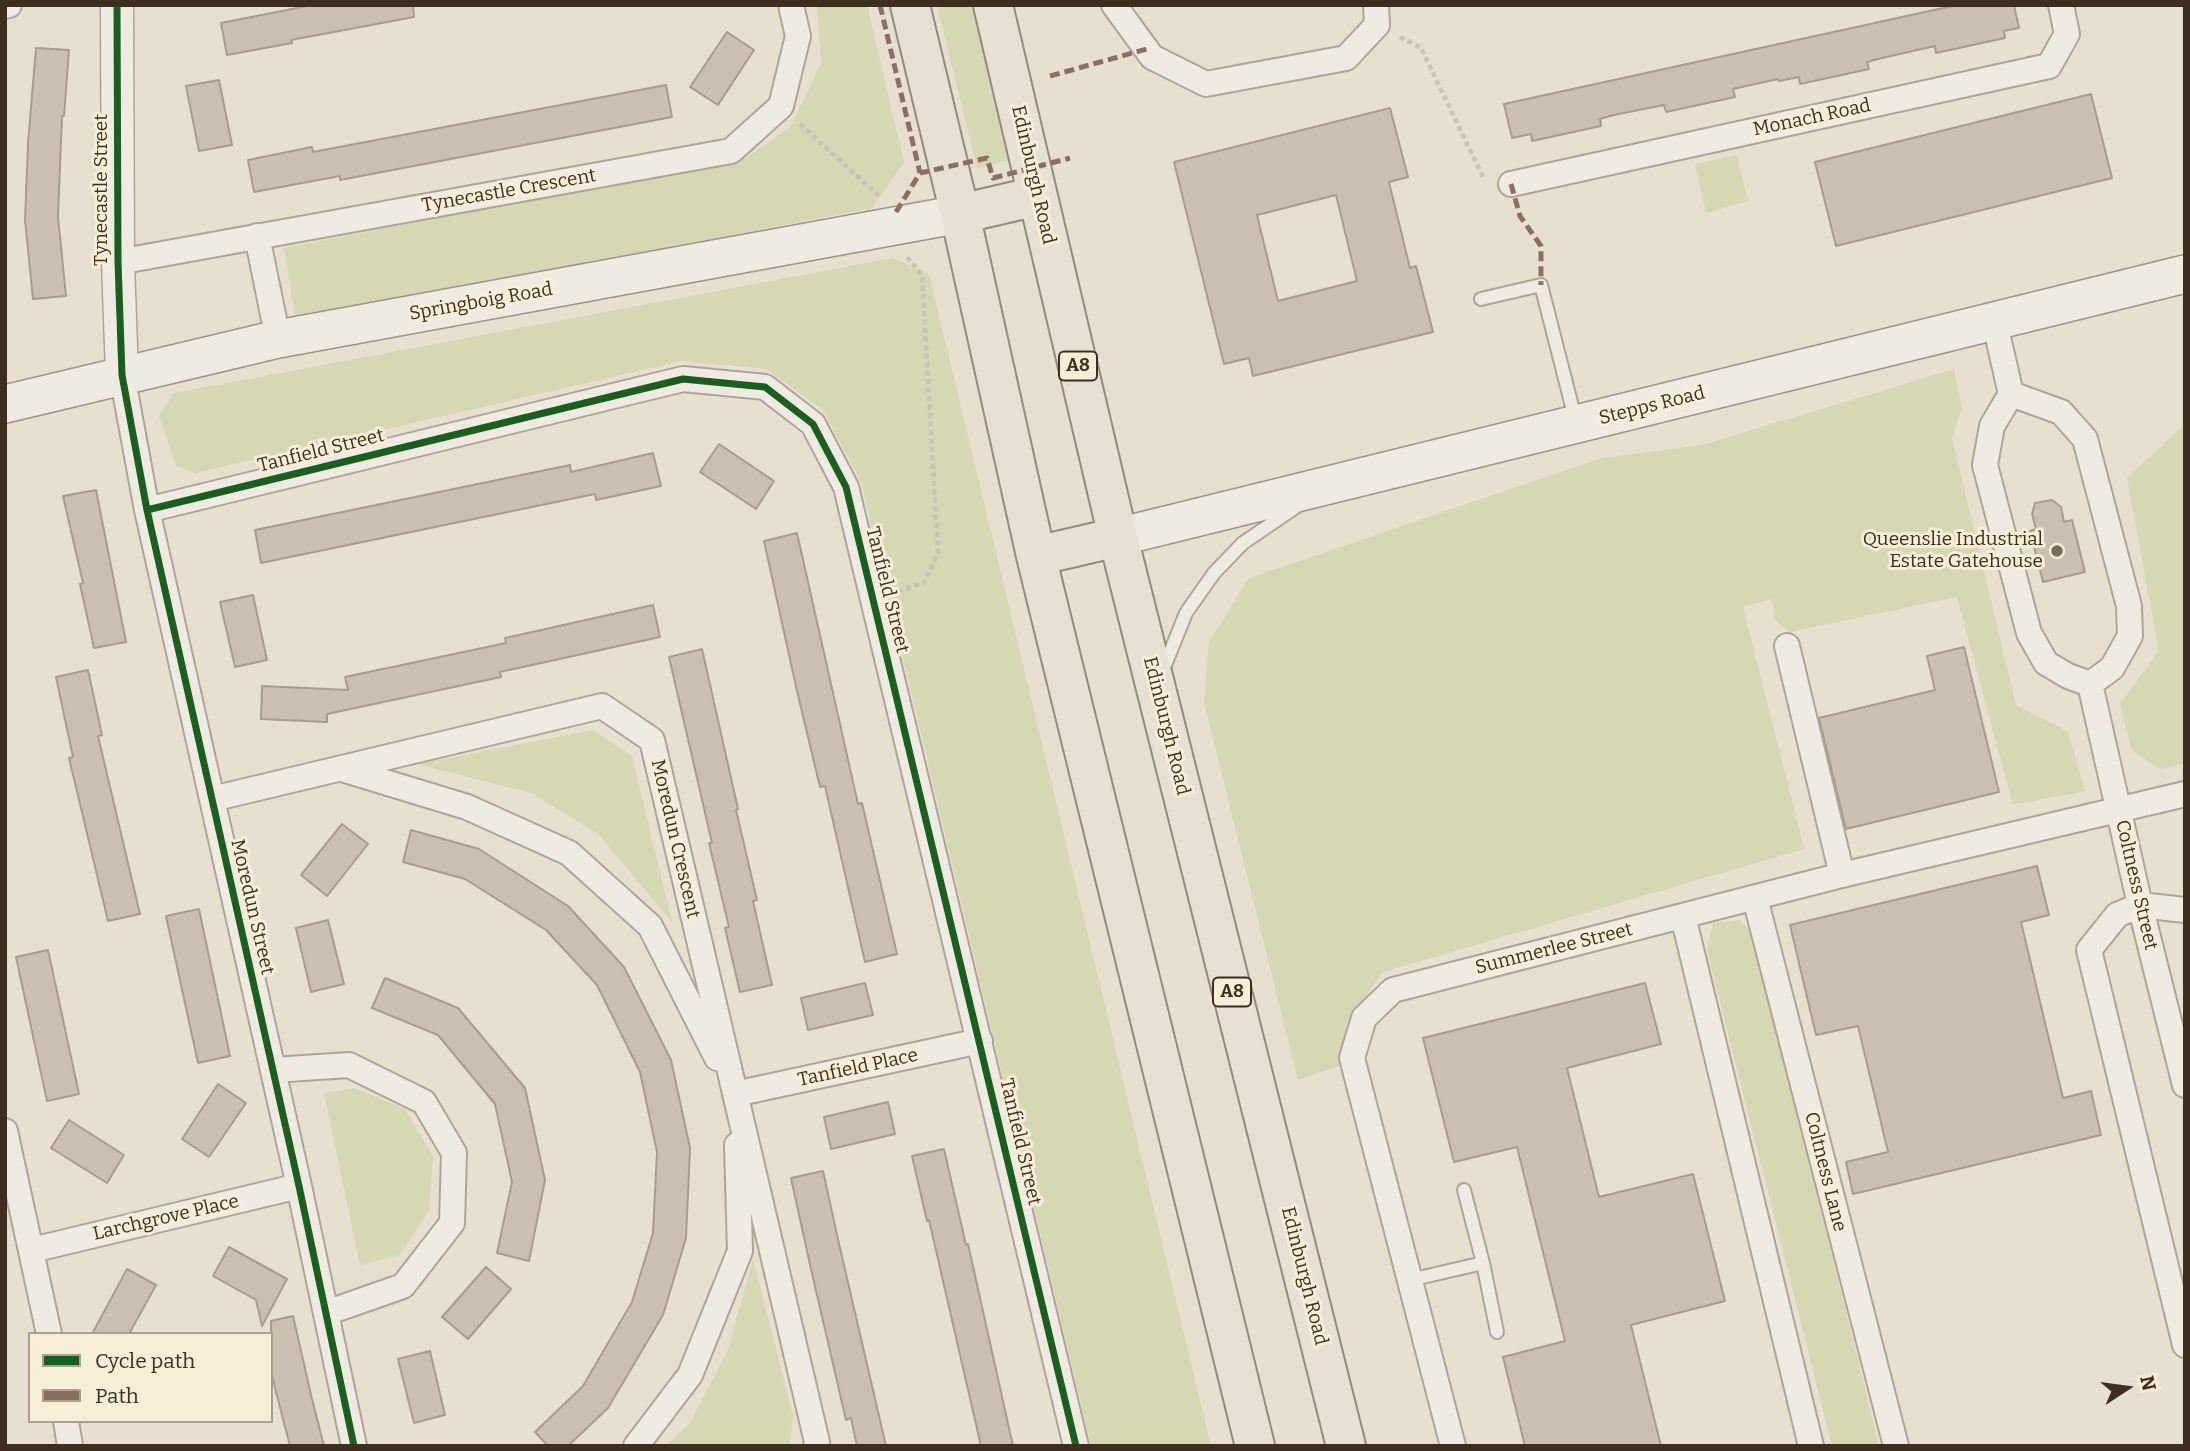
<!DOCTYPE html>
<html>
<head>
<meta charset="utf-8">
<style>
	body { margin:0 }
	#map { position:relative; width:2190px; height:1451px; overflow:hidden; background:#e7e0d1; font-family:Bitter,serif }
	canvas { display:block }
	.frame { position:absolute; inset:0; border:7px solid #3d2e20; pointer-events:none }
	.legend { position:absolute; left:28px; top:1332px; width:245px; height:91px; box-sizing:border-box; background:#f7eed8; border:2px solid #ada18e; margin:0; padding:9px 12px; list-style:none; font-size:21px; color:#3d2e20 }
	.legend li { display:flex; align-items:center; gap:14px; height:35px }
	.legend b { width:35px; border:2px solid #ada18e }
	.north { position:absolute; left:2092px; top:1353px; width:70px; height:70px; -webkit-text-stroke:5px #f7eed8; paint-order:stroke; rotate:77deg; font-size:19px; font-weight:700; line-height:28px; text-align:center; color:#3d2e20 }
	.north::after { content:''; display:block; margin:auto; width:24px; height:32px; background:#3d2e20; clip-path:polygon(50% 0,100% 100%,50% 72%,0 100%) }
</style>
</head>
<body>
<div id="map">
<canvas width="2190" height="1451"></canvas>
<div class="frame"></div>
<ul class="legend">
<li><b style="height:9px;background:#1b5e20"></b>Cycle path</li>
<li><b style="height:9px;background:#8d6e63"></b>Path</li>
</ul>
<div class="north">N</div>
</div>
<script>
const context = document.querySelector('canvas').getContext('2d');
context.lineJoin = 'round';
function paint(path, color) { context.fillStyle = color; context.fill(path, 'evenodd'); }
const poly = rows => new Path2D(rows.map(r => 'M' + r).join(''));
function strokePath(path, color, width, dash) { context.strokeStyle = color; context.lineWidth = width; context.lineCap = dash ? 'butt' : 'round'; context.setLineDash(dash || []); context.stroke(path); }
function write(font, color, halo, rows, align = 'center') {
  context.font = font + ' Bitter,serif'; context.lineWidth = 6; context.setLineDash([]); context.textBaseline = 'middle'; context.strokeStyle = halo; context.fillStyle = color; for (const [text, x, y, turn = 0] of rows) {
    context.save(); context.translate(x, y); context.rotate((+turn || 0) * Math.PI / 180); context.textAlign = isNaN(turn) ? turn : align; if (halo) context.strokeText(text, 0, 0); context.fillText(text, 0, 0); context.restore();
  }
}
paint(poly([
	[817,5,867,5,904,162,872,208,296,320,284,248,746,158,791,126,821,63],
	[937,5,976,5,1015,159,977,168],
	[1737,155,1748,201,1706,213,1695,164],
	[893,258,929,274,1211,1446,1091,1446,861,482,823,410,766,369,682,361,196,473,176,466,159,416,174,393],
	[1954,369,1962,408,1952,438,2016,705,2068,732,2085,791,2013,805,1957,597,1790,632,1775,620,1772,599,1743,607,1804,849,1383,972,1347,1023,1343,1065,1298,1080,1204,702,1209,642,1249,578,1602,458,1702,445],
	[2185,424,2185,763,2160,769,2132,751,2120,704,2159,651,2127,478],
	[592,730,632,756,672,922,598,834,531,793,417,764],
	[1739,920,1753,933,1879,1446,1832,1446,1707,950,1713,923],
	[354,1088,405,1109,433,1156,429,1211,400,1255,360,1265,324,1093],
	[753,1259,793,1415,790,1446,666,1446,690,1423,728,1350]
]), '#d6d7b3');
const building = poly([
	[312,5,413,5,414,17,291,40,292,43,227,55,221,23,312,5],
	[1957,5,2014,5,2019,28,2004,31,2005,38,1936,53,1935,46,1882,58,1867,62,1869,69,1800,84,1799,77,1779,81,1778,79,1733,89,1735,97,1666,112,1664,105,1614,115,1600,119,1601,126,1532,141,1531,134,1512,138,1504,104,1957,5],
	[727,32,754,50,718,105,690,87,727,32],
	[36,48,69,50,64,116,62,116,58,217,66,296,33,299,25,220,28,143,36,48],
	[219,80,232,145,199,151,186,86,219,80],
	[666,85,672,117,340,180,340,176,254,192,248,160,312,147,313,152,666,85],
	[2091,94,2112,178,1836,246,1815,162,2091,94],
	[1390,108,1408,177,1389,182,1410,268,1416,266,1433,332,1253,376,1249,358,1224,364,1174,162,1390,108],
	[1336,195,1357,281,1278,301,1257,215,1336,195],
	[719,444,774,481,756,509,700,472,719,444],
	[653,453,661,486,596,500,595,494,261,563,255,530,570,465,571,472,653,453],
	[96,490,126,642,94,648,80,584,83,583,63,496,96,490],
	[2052,500,2061,507,2064,522,2072,520,2085,572,2043,582,2030,531,2036,529,2032,514,2035,503,2052,500],
	[797,533,858,804,862,803,897,954,865,962,825,786,820,787,797,691,764,541,797,533],
	[253,595,267,660,235,667,220,602,253,595],
	[653,605,660,637,500,672,501,677,327,714,327,722,261,719,262,686,348,690,345,677,506,643,505,638,653,605],
	[1964,647,1999,792,1846,829,1819,718,1935,690,1927,656,1964,647],
	[702,649,738,809,736,810,757,900,753,901,772,985,740,992,725,928,729,927,709,843,712,843,669,657,702,649],
	[88,670,102,735,98,736,140,914,108,921,69,758,73,757,56,677,88,670],
	[342,824,368,844,327,896,301,875,342,824],
	[411,830,479,849,568,906,624,967,671,1060,690,1148,686,1238,663,1315,608,1408,568,1446,548,1446,535,1432,583,1386,632,1302,653,1233,657,1152,640,1072,597,985,546,930,465,879,403,862,411,830],
	[2037,866,2049,915,2021,922,2063,1098,2091,1091,2101,1135,1853,1194,1846,1162,1888,1152,1858,1026,1816,1035,1790,925,2037,866],
	[199,909,230,1056,198,1063,166,916,199,909],
	[328,920,344,984,311,992,296,928,328,920],
	[48,950,79,1094,47,1101,16,957,48,950],
	[385,978,458,1008,525,1088,545,1180,529,1261,497,1253,512,1182,495,1104,438,1035,372,1008,385,978],
	[865,983,873,1015,808,1030,801,998,865,983],
	[1645,983,1661,1044,1567,1068,1599,1197,1693,1174,1725,1301,1631,1325,1661,1446,1525,1446,1503,1357,1565,1341,1517,1147,1454,1162,1423,1038,1645,983],
	[218,1084,246,1103,209,1157,182,1139,218,1084],
	[888,1102,895,1134,831,1149,824,1117,888,1102],
	[69,1120,124,1155,107,1183,51,1148,69,1120],
	[944,1149,966,1245,968,1244,1013,1446,981,1446,929,1220,927,1221,912,1156,944,1149],
	[823,1171,837,1235,886,1446,857,1446,851,1418,846,1420,811,1269,791,1178,823,1171],
	[229,1247,287,1279,262,1326,256,1300,213,1276,229,1247],
	[486,1267,511,1289,468,1339,442,1317,486,1267],
	[127,1269,156,1285,129,1334,92,1334,127,1269],
	[293,1316,312,1399,324,1446,290,1446,275,1388,271,1370,271,1321,293,1316],
	[430,1351,445,1415,414,1423,398,1359,430,1351]
]);
paint(building, '#cbbfb2');
strokePath(building, '#a89c90', 2);
const service = poly([
	[1481,299,1541,285,1576,422],
	[1163,670,1186,613,1214,573,1243,543,1296,507],
	[1464,1190,1483,1263],
	[1410,1280,1483,1263,1497,1332]
]);
const minor = poly([
	[1114,5,1152,57,1206,84,1346,58,1377,25,1376,5],
	[5,6,9,5],
	[1511,184,2049,66,2067,34,2061,5],
	[257,236,278,339],
	[118,262,731,151,781,106,798,36,791,5],
	[1994,320,2011,394,1992,426,1985,465,2029,633,2046,663,2068,676,2090,684],
	[122,375,147,510,299,1186,354,1446],
	[2011,394,2061,412,2085,439,2129,606,2130,636,2112,668,2090,684],
	[147,510,683,379,765,387,813,424,846,487,1076,1446],
	[1787,646,1842,875],
	[2090,684,2140,905,2185,1085],
	[342,769,467,807,569,853,650,926,717,1058],
	[212,799,602,706,652,740,817,1442,816,1446],
	[1755,898,1896,1446],
	[2185,910,2140,905,2117,915,2089,950,2185,1345],
	[1683,916,1811,1446],
	[273,1070,349,1065,424,1102,454,1153,452,1223,403,1286,326,1313],
	[735,1094,980,1041],
	[5,1131,49,1334],
	[32,1250,299,1186],
	[66,1421,70,1446],
	[636,1446,690,1375,740,1251,737,1145],
	[1453,1446,1352,1058,1364,1018,1393,990,1842,875,2185,794]
]);
const tertiary = poly([
	[117,5,118,262,122,375]
]);
const secondary = poly([
	[5,404,278,339,960,214],
	[1118,537,2185,274]
]);
const primary = poly([
	[910,5,960,214,1036,556,1255,1446],
	[993,5,1118,537,1346,1446],
	[960,214,1037,196],
	[1036,556,1118,537]
]);
strokePath(service, '#ada599', 16);
strokePath(minor, '#ada599', 28);
strokePath(tertiary, '#ada599', 35);
strokePath(secondary, '#9c958a', 40);
strokePath(primary, '#928b80', 42);
strokePath(poly([
	[1400,37,1421,48,1484,179],
	[800,124,879,196],
	[898,591,924,583,938,553,922,275,907,257]
]), '#c8c2b9', 4.5, [5, 3.5]);
strokePath(service, '#efebe3', 12);
strokePath(minor, '#efebe3', 24);
strokePath(tertiary, '#efebe3', 32);
strokePath(secondary, '#efebe3', 37);
strokePath(primary, '#e6e1d4', 38);
strokePath(poly([
	[880,5,920,173],
	[1050,76,1147,49],
	[1511,184,1520,216,1541,246,1541,285],
	[896,212,920,173,987,158,993,178,1070,158]
]), '#8d6e63', 5, [10, 5]);
strokePath(poly([
	[117,5,118,262,122,375,147,510,299,1186,354,1446],
	[147,510,683,379,765,387,813,424,846,487,1076,1446]
]), '#1b5e20', 7);
for (const [x, y, r, color] of [
	[2057,551,7,"#786c5e"]
]) { const dot = new Path2D(); dot.arc(x, y, r, 0, 2 * Math.PI); context.fillStyle = color; context.fill(dot); strokePath(dot, '#f7eed8', 2.5); }
for (const [x, y, w] of [
	[1078,366,38],
	[1232,992,38]
]) { const box = new Path2D(); box.roundRect(x - w / 2, y - 14.5, w, 29, 5); context.fillStyle = '#f7eed8'; context.fill(box); strokePath(box, '#3d2e20', 2); }
write('bold 18px', '#3d2e20', null, [
	["A8",1078,366],
	["A8",1232,992]
]);
write('19px', '#3d2e20', '#f7eed8', [
	["Monach Road",1812,118,-12],
	["Edinburgh Road",1033,175,77],
	["Tynecastle Street",102,190,-90],
	["Tynecastle Crescent",509,191,-10],
	["Springboig Road",481,302,-10],
	["Stepps Road",1652,406,-14],
	["Tanfield Street",321,451,-14],
	["Tanfield Street",887,590,76],
	["Edinburgh Road",1166,726,76],
	["Moredun Crescent",675,839,77],
	["Coltness Street",2136,885,77],
	["Moredun Street",252,907,77],
	["Summerlee Street",1554,949,-14],
	["Tanfield Place",858,1068,-12],
	["Tanfield Street",1020,1142,77],
	["Coltness Lane",1825,1172,76],
	["Larchgrove Place",166,1218,-13],
	["Edinburgh Road",1304,1276,76]
]);
write('19px', '#3d2e20', '#f7eed8', [
	["Queenslie Industrial",2043,540],
	["Estate Gatehouse",2043,562]
], 'right');
</script>
</body>
</html>
